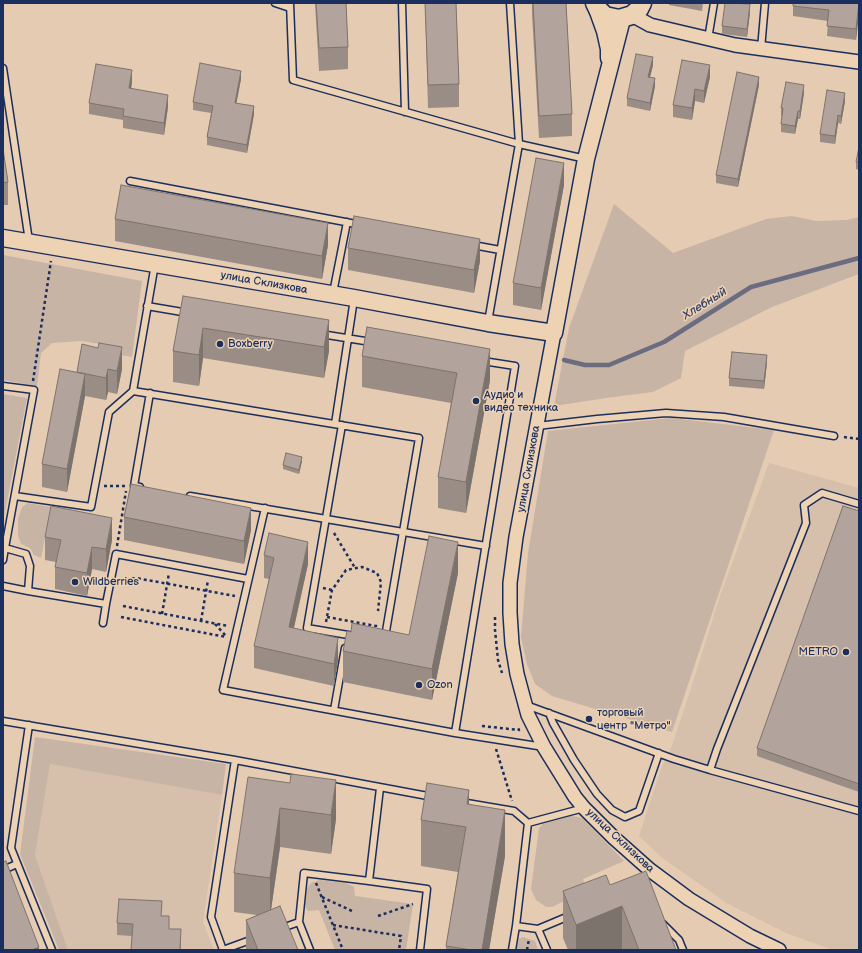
<!DOCTYPE html>
<html>
<head>
<meta charset="utf-8">
<style>
	body { margin:0 }
	#map { position:relative; width:862px; height:953px; overflow:hidden; background:#e5cbb1; font-family:"Balsamiq Sans",sans-serif }
	canvas { display:block }
	.frame { position:absolute; inset:0; border:4px solid #1b2f5e; pointer-events:none }
</style>
</head>
<body>
<div id="map">
<canvas width="862" height="953"></canvas>
<div class="frame"></div>
</div>
<script>
const context = document.querySelector('canvas').getContext('2d');
context.lineJoin = 'round';
function paint(path, color) { context.fillStyle = color; context.fill(path, 'evenodd'); }
const poly = rows => new Path2D(rows.map(r => 'M' + r).join(''));
function strokePath(path, color, width, dash) { context.strokeStyle = color; context.lineWidth = width; context.lineCap = dash ? 'butt' : 'round'; context.setLineDash(dash || []); context.stroke(path); }
function write(font, color, halo, rows, align = 'center') {
  context.font = font + ' "Balsamiq Sans",sans-serif'; context.lineWidth = 3; context.setLineDash([]); context.textBaseline = 'middle'; context.strokeStyle = halo; context.fillStyle = color; for (const [text, x, y, turn = 0] of rows) {
    context.save(); context.translate(x, y); context.rotate((+turn || 0) * Math.PI / 180); context.textAlign = isNaN(turn) ? turn : align; if (halo) context.strokeText(text, 0, 0); context.fillText(text, 0, 0); context.restore();
  }
}
paint(poly([
	[769,463,859,488,859,950,833,950,786,933,728,904,661,857,639,836,661,769,671,748,687,701,720,596],
	[50,764,222,795,203,922,214,950,68,950,35,855]
]), '#d6bfab');
paint(poly([
	[614,204,673,253,766,219,792,216,816,221,847,220,859,217,859,274,772,307,685,351,681,378,653,392,606,398,554,406,569,328],
	[3,255,142,281,132,357,105,352,100,344,81,341,52,343,41,353,37,386,3,380],
	[3,394,27,398,4,517,3,517],
	[671,418,774,430,672,732,552,696,535,684,527,664,521,637,528,553,548,431],
	[28,503,51,507,41,558,34,555,30,548,21,544,18,536,18,519,22,507],
	[35,737,226,764,222,795,50,764,35,855,68,950,59,950,20,854],
	[572,816,582,818,624,861,583,879,585,887,583,892,552,907,546,907,536,900,531,889,539,828,543,824],
	[320,880,346,883,354,887,355,896,413,904,406,950,335,950,319,910,308,911,305,906,307,888,311,883],
	[523,937,535,941,538,950,515,950,516,943,519,939]
]), '#c7b4a5');
strokePath(poly([
	[564,360,585,365,609,365,664,342,751,287,859,258]
]), '#6b6c7f', 4.5);
const service = poly([
	[275,3,290,8],
	[290,3,293,80,519,144,586,159],
	[402,3,405,112],
	[708,39,714,3],
	[761,49,765,3],
	[3,68,29,241],
	[130,181,361,225],
	[473,245,500,250],
	[333,293,347,222],
	[147,306,188,313],
	[488,322,519,144,510,3],
	[321,334,371,342],
	[3,386,34,390,5,548,26,554,30,566,28,591,106,604,116,554,248,579],
	[133,391,419,438,385,637],
	[335,424,354,299],
	[342,425,307,628,354,636],
	[537,426,597,419,666,413,724,417,834,436],
	[140,487,134,486,150,393],
	[15,496,91,507,109,412,133,391,155,264],
	[190,496,486,546],
	[265,508,223,690,455,733,544,747],
	[3,560,5,548],
	[3,586,28,591],
	[103,623,106,604],
	[526,705,674,759,710,770,859,811],
	[334,710,345,648],
	[549,713,553,723,574,760,597,794,612,810,625,817,639,811,659,753],
	[3,721,235,760,433,797],
	[29,725,11,848,52,950],
	[455,733,515,366,483,361],
	[710,770,717,749,806,523,804,505,822,493,859,504],
	[380,788,369,881,427,889,420,950],
	[461,802,514,811,528,823,584,808],
	[3,870,17,864],
	[299,922,304,873,369,881],
	[663,924,679,940,683,950],
	[516,926,538,929],
	[282,928,299,922,310,950],
	[223,950,211,917,235,760],
	[223,950,253,939],
	[512,950,516,926,528,823],
	[547,950,538,929,569,916]
]);
const minor = poly([
	[632,15,650,25,735,45,859,62],
	[554,333,516,537,510,583,510,613,512,644,517,674,528,715,544,747,575,797,584,808,614,838,650,870,689,899,750,936,779,950]
]);
const tertiary = poly([
	[596,6,605,31,609,49,609,58],
	[3,238,354,298,488,323,554,333,586,159,622,19]
]);
const secondary = poly([
	[595,3,598,9,605,16,619,19,632,15,639,9,642,3]
]);
strokePath(service, '#1b2f5e', 9);
strokePath(minor, '#1b2f5e', 16);
strokePath(tertiary, '#1b2f5e', 19);
strokePath(secondary, '#1b2f5e', 21);
strokePath(poly([
	[33,381,51,261],
	[844,437,859,439],
	[104,486,125,486],
	[334,533,355,568],
	[117,546,126,491],
	[120,580,136,578,235,596],
	[323,588,332,590],
	[123,606,228,626],
	[162,614,169,573],
	[121,617,226,637],
	[327,617,376,626,376,624],
	[495,617,495,630,498,660,502,673],
	[201,621,208,580],
	[326,622,332,590,346,570,362,567,377,573,381,582,378,611],
	[215,624,226,636],
	[482,726,519,730,518,728],
	[496,749,512,801],
	[316,883,343,950],
	[322,897,354,912],
	[378,916,413,904],
	[333,925,401,936,399,950],
	[527,950,529,939]
]), '#1b2f5e', 2.5, [3, 3]);
strokePath(service, '#edd2b4', 6);
strokePath(minor, '#edd2b4', 13);
strokePath(tertiary, '#edd2b4', 16);
strokePath(secondary, '#edd2b4', 18);
paint(poly([
	[315,3,346,3,348,47,348,69,319,71],
	[425,3,456,3,459,84,459,107,428,108],
	[532,3,566,3,572,114,572,136,539,138,532,14],
	[669,3,703,3,702,11,669,5],
	[859,3,856,40,827,36,828,21,793,16,793,6],
	[750,12,747,37,722,34,722,26],
	[653,65,650,77,655,86,650,111,627,106,627,98],
	[710,77,704,103,695,101,692,120,673,117,673,105],
	[241,79,236,103,254,114,247,153,207,145,207,137,211,113,193,110,193,102],
	[132,82,131,89,168,107,164,135,123,128,123,120,89,114,89,103],
	[759,85,738,187,716,183,716,175],
	[804,93,800,119,798,119,795,134,781,132,781,124,782,116,781,116,781,108],
	[845,101,841,124,838,123,835,144,820,142,820,134],
	[859,147,859,170,856,169,856,162],
	[3,149,8,182,8,205,3,205],
	[564,185,541,310,513,305,513,283],
	[115,219,328,245,322,279,115,241],
	[348,248,480,261,474,293,348,270],
	[183,296,329,320,329,351,324,378,203,358,199,386,173,382,173,351],
	[367,327,490,380,466,513,438,508,438,477,451,403,362,387,362,356],
	[82,344,122,369,117,394,108,392,106,400,85,396,67,492,42,487,42,464,77,372],
	[767,363,764,389,729,386,729,378],
	[302,461,299,474,283,469,283,465],
	[859,511,859,792,757,756,757,748],
	[124,517,251,530,244,564,124,540],
	[45,537,112,540,106,572,92,569,87,596,55,589,55,567,56,562,45,560],
	[264,555,308,564,294,628,338,660,334,686,254,668,254,646,269,579,264,578],
	[458,573,432,700,343,682,343,651,351,632,409,635],
	[290,783,336,819,331,854,280,847,271,910,298,950,246,950,246,920,257,915,234,912,234,873],
	[469,804,505,856,489,950,446,950,446,946,458,872,421,866,421,820],
	[610,885,676,950,568,950,563,938,563,891],
	[162,916,169,929,181,941,181,950,131,950,132,936,117,935,117,923]
]), '#998d86');
paint(poly([
	[750,4,750,12,747,37,747,29],
	[859,4,859,15,856,40,856,29],
	[653,57,653,65,648,85,648,77],
	[710,65,710,77,704,103,704,91],
	[132,70,132,82,129,100,129,88],
	[241,71,241,79,235,111,235,103],
	[759,77,759,85,738,187,738,179],
	[655,78,655,86,650,111,650,103],
	[804,85,804,93,800,119,800,111],
	[695,89,695,101,692,120,692,108],
	[845,93,845,101,841,124,841,116],
	[168,95,168,107,164,135,164,123],
	[254,106,254,114,247,153,247,145],
	[798,111,798,119,795,134,795,126],
	[838,115,838,123,835,144,835,136],
	[564,163,564,185,541,310,541,288],
	[328,223,328,245,322,279,322,256],
	[480,239,480,261,474,293,474,270],
	[329,320,329,351,324,378,324,347],
	[203,328,203,358,199,386,199,355],
	[122,347,122,369,117,394,117,371],
	[490,349,490,380,466,513,466,482],
	[767,355,767,363,764,389,764,381],
	[108,369,108,392,106,400,106,378],
	[85,374,85,396,67,492,67,469],
	[302,457,302,461,299,474,299,470],
	[251,508,251,530,244,564,244,541],
	[112,518,112,540,106,572,106,549],
	[308,542,308,564,289,649,289,627],
	[458,542,458,573,432,700,432,669],
	[92,547,92,569,87,596,87,573],
	[338,638,338,660,334,686,334,664],
	[336,780,336,819,331,854,331,815],
	[469,790,469,836,467,804],
	[280,808,280,847,270,917,270,878],
	[505,810,505,856,489,950,482,950],
	[622,906,622,950,576,950,576,925],
	[39,947,39,950,32,950]
]), '#7d736d');
const building = poly([
	[316,3,346,3,348,47,319,48,316,3],
	[425,3,456,3,459,84,428,85,425,3],
	[533,3,566,3,572,114,539,116,533,3],
	[725,3,750,4,747,29,722,26,725,3],
	[793,3,859,3,856,29,827,26,829,10,793,6,793,3],
	[636,54,653,57,648,77,655,78,650,103,627,98,636,54],
	[682,60,710,65,704,91,695,89,692,108,673,105,682,60],
	[200,63,241,71,235,103,254,106,247,145,207,137,213,106,193,102,200,63],
	[96,64,132,70,129,88,168,95,164,123,123,116,124,109,89,103,96,64],
	[737,72,759,77,738,179,716,175,737,72],
	[786,82,804,85,800,111,798,111,795,126,781,124,783,108,781,108,786,82],
	[827,90,845,93,841,116,838,115,835,136,820,134,827,90],
	[859,147,859,162,856,162,859,147],
	[3,149,8,182,3,183,3,149],
	[536,158,564,163,541,288,513,283,536,158],
	[121,185,328,223,322,256,115,219,121,185],
	[354,216,480,239,474,270,348,248,354,216],
	[183,296,329,320,324,347,203,328,199,355,173,351,183,296],
	[367,327,490,349,466,482,438,477,457,373,362,356,367,327],
	[99,343,122,347,117,371,108,369,106,378,77,372,82,344,98,348,99,343],
	[732,352,767,355,764,381,729,378,732,352],
	[60,369,85,374,67,469,42,464,60,369],
	[286,453,302,457,299,470,283,465,286,453],
	[131,484,251,508,244,541,124,517,131,484],
	[51,506,112,518,106,549,92,547,87,573,55,567,61,540,45,537,51,506],
	[843,506,859,511,859,784,757,748,843,506],
	[269,533,308,542,289,627,338,638,334,664,254,646,274,558,264,555,269,533],
	[429,536,458,542,432,669,343,651,347,631,351,632,352,623,409,635,429,536],
	[291,774,336,780,331,815,280,808,270,878,234,873,248,777,290,783,291,774],
	[427,783,469,790,467,804,505,810,482,950,472,950,446,946,466,827,421,820,427,783],
	[6,861,39,947,32,950,3,950,3,862,6,861],
	[646,871,676,950,639,950,622,906,576,925,563,891,606,875,610,885,646,871],
	[119,899,162,901,161,916,169,916,169,929,181,929,180,950,131,950,133,924,117,923,119,899],
	[280,906,298,950,258,950,246,920,280,906]
]);
paint(building, '#b2a49c');
strokePath(building, '#7d736d', 1);
for (const [x, y, r, color] of [
	[220,344,4,"#1b2f5e"],
	[476,401,4,"#1b2f5e"],
	[75,582,4,"#1b2f5e"],
	[846,652,4,"#1b2f5e"],
	[419,685,4,"#1b2f5e"],
	[589,719,4,"#1b2f5e"]
]) { const dot = new Path2D(); dot.arc(x, y, r, 0, 2 * Math.PI); context.fillStyle = color; context.fill(dot); strokePath(dot, '#edd2b4', 1.5); }
write('11px', '#1b2f5e', '#edd2b4', [
	["улица Склизкова",264,283,10],
	["улица Склизкова",529,469,-80],
	["улица Склизкова",620,841,43]
]);
write('11px', '#1b2f5e', '#edd2b4', [
	["Boxberry",228,344],
	["Аудио и",484,395],
	["видео техника",484,408],
	["Wildberries",83,582],
	["METRO",838,652,"right"],
	["Ozon",427,685],
	["торговый",597,713],
	["центр \"Метро\"",597,726]
], 'left');
write('italic 12px', '#364369', '#edd2b4', [
	["Хлебный",705,304,-32]
]);
</script>
</body>
</html>
